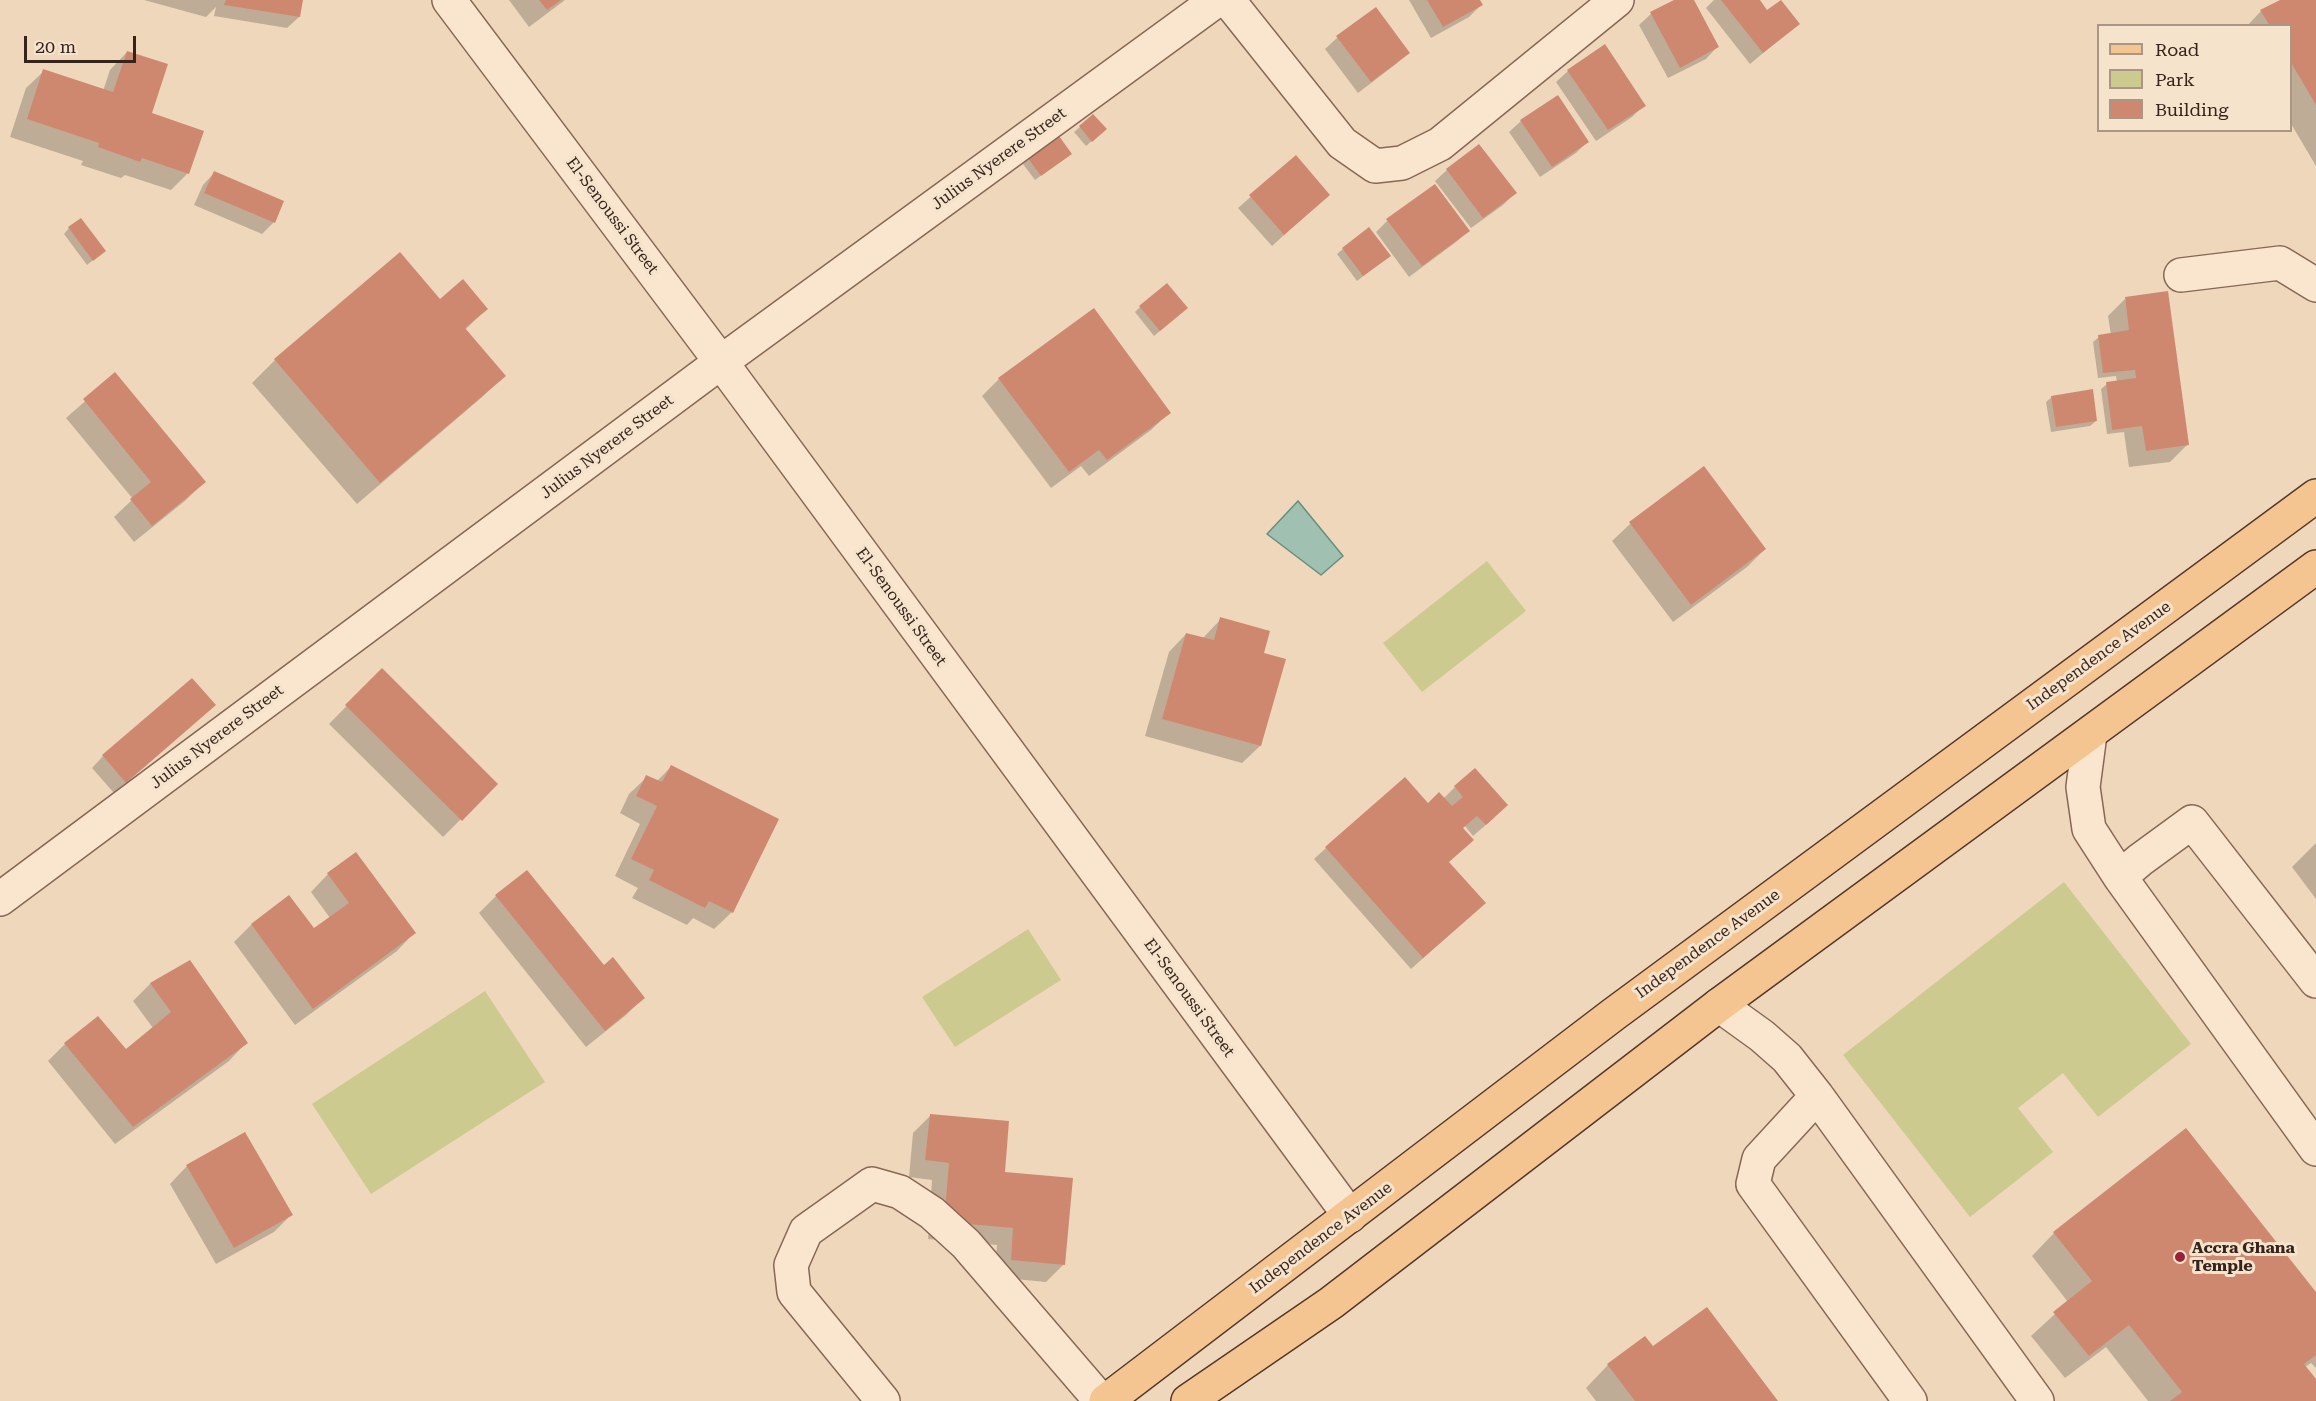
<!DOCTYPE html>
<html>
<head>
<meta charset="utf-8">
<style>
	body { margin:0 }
	#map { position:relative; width:2316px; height:1401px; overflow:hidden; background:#efd7bc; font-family:"Roboto Serif",serif }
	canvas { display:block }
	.legend { position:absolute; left:2097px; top:24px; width:195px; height:108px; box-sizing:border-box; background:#f6e3cc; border:2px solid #a99685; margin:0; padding:8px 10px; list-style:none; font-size:18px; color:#36231b }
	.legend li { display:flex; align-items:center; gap:12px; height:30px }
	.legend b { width:30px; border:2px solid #a99685 }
	.scale { position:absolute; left:24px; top:36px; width:112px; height:27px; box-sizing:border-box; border:3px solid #36231b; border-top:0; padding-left:8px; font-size:18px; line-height:21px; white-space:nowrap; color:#36231b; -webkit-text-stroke:4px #f6e3cc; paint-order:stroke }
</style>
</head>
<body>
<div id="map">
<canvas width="2316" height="1401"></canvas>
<ul class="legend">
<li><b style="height:8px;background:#f5c591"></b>Road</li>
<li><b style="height:16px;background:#cdca90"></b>Park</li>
<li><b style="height:16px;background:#cf8870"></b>Building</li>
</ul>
<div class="scale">20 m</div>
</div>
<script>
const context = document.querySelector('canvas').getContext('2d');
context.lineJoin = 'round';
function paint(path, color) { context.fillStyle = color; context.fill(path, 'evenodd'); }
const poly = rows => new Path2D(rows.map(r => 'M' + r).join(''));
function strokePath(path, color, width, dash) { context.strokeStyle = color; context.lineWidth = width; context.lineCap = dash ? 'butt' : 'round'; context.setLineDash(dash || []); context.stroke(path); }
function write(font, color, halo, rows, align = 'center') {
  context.font = font + ' "Roboto Serif",serif'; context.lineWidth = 6; context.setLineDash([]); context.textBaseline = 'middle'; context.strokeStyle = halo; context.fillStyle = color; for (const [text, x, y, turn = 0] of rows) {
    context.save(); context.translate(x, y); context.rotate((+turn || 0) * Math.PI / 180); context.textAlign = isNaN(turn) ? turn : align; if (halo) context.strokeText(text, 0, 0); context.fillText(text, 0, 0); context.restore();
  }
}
paint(poly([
	[1487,561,1526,611,1422,692,1383,643],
	[2064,882,2191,1044,2098,1117,2063,1073,2018,1108,2053,1152,1970,1217,1843,1055],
	[1028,929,1061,980,955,1047,922,997],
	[485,991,545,1082,371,1194,312,1104]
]), '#cdca90');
const water = poly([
	[1298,501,1343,556,1321,575,1267,534,1298,501]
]);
paint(water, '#a0c0b1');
strokePath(water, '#688d7e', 1.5);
paint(poly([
	[144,0,301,0,299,17,287,28,214,16,216,7,206,17],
	[509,0,565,0,529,27],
	[1409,0,1478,0,1481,5,1469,17,1431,38],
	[1677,0,1692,0,1717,47,1706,59,1668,78,1639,25,1651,14],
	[1714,0,1758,0,1767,12,1798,24,1750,64,1706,8],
	[2284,0,2316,0,2316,166,2290,122,2290,26,2247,26,2261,11],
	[1375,9,1408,53,1396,64,1358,93,1325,49,1337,38],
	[127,52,150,114,188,173,171,190,125,175,121,178,81,165,83,161,10,137,26,88,44,71,103,91,110,70],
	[1568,71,1644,105,1632,117,1596,141,1556,82],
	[1093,116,1105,129,1086,146,1074,132],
	[1521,121,1587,142,1576,153,1540,177,1509,132],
	[1070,154,1035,180,1023,164,1028,158],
	[1296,157,1328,195,1272,246,1238,208],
	[1447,170,1515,193,1503,205,1471,228,1435,181],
	[214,173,274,222,262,234,194,205,203,185],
	[1387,221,1468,231,1456,242,1409,277,1376,232],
	[69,228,104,251,87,265,64,234],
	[1343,249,1383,261,1357,281,1337,254],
	[399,254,439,301,486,309,465,330,504,376,481,398,357,504,252,383,275,360],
	[2125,299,2188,444,2170,462,2129,467,2124,432,2107,434,2101,389,2107,384,2117,382,2116,376,2098,378,2093,342,2099,337,2111,335,2108,316],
	[1140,307,1180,314,1154,336,1135,312],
	[115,375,204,482,186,500,134,542,114,517,133,499,66,418],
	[999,379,1169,413,1151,430,1089,476,1081,466,1051,488,982,396],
	[2052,397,2096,421,2090,426,2051,432,2046,402],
	[1704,469,1765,549,1747,567,1673,622,1612,541,1630,524],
	[1221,619,1262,654,1284,660,1260,746,1242,763,1145,736,1169,652,1186,634,1202,639],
	[382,670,496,784,443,837,329,724],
	[214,705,114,793,92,768,103,756],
	[671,767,732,912,714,929,693,918,687,925,632,898,638,888,615,876,640,824,620,813,629,794,647,777,657,781],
	[1455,787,1495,817,1473,836,1465,826,1462,828,1448,863,1472,915,1411,969,1314,859,1326,848,1443,799],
	[2316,843,2316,899,2292,867],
	[328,874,414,933,397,951,295,1025,234,942,251,925,289,898,314,931,330,918,311,892],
	[496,896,603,967,643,998,626,1015,586,1047,479,913],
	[190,962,246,1043,229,1061,115,1144,48,1061,65,1044,126,1051,153,1028,133,1001,150,984],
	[930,1116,1003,1173,1064,1264,1046,1282,994,1277,997,1245,928,1239,932,1180,909,1177,913,1133],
	[187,1166,291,1215,274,1232,216,1264,170,1184],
	[2054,1233,2316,1294,2316,1368,2311,1363,2305,1367,2316,1381,2316,1401,2148,1401,2106,1347,2065,1378,2031,1336,2068,1302,2032,1256],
	[1653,1348,1776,1401,1596,1401,1586,1388,1608,1365]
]), '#0003');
paint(poly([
	[226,0,303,0,300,17,224,5],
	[539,0,561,0,547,10],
	[1427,0,1480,0,1483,5,1443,27],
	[1674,0,1694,0,1719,47,1680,68,1650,12],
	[1721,0,1760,0,1767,10,1781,0,1800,24,1763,53],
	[2280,0,2316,0,2316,105,2290,61,2290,26,2270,26,2260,10],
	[1376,7,1410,53,1371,82,1336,36],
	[1605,44,1646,106,1608,130,1567,70],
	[127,51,168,64,152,113,204,131,189,174,142,158,140,162,98,147,99,143,27,119,43,69,113,92],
	[1558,95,1589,142,1552,167,1520,120],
	[1093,114,1107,129,1092,142,1079,126],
	[1059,136,1072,154,1041,176,1027,157],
	[1479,144,1517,193,1483,218,1446,169],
	[1296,155,1330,195,1284,235,1249,195],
	[214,171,284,201,275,223,204,193],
	[1435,184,1470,231,1422,266,1386,219],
	[81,218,106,251,93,261,68,227],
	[1369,227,1391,256,1363,276,1342,248],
	[400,252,440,299,463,279,488,309,465,328,506,376,380,483,274,359],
	[1167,283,1188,308,1160,331,1139,306],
	[2168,291,2189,445,2146,451,2142,426,2112,430,2106,382,2136,378,2135,370,2103,373,2098,335,2129,330,2125,297],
	[1094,308,1171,413,1107,460,1099,450,1069,472,998,378],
	[115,372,206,482,152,526,130,499,151,482,83,399],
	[2093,389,2097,421,2056,427,2051,396],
	[1704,466,1766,549,1691,605,1629,522],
	[1220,617,1270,631,1264,653,1286,659,1261,746,1162,719,1186,633,1214,640],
	[382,668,498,784,462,821,345,705],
	[192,678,216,705,126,783,102,755],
	[671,765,779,819,733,913,709,901,705,908,649,880,654,870,631,859,657,806,636,796,646,775,662,782],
	[1475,768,1508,805,1486,825,1477,816,1463,828,1474,840,1449,862,1486,903,1423,958,1325,847,1405,777,1428,803,1439,792,1452,806,1463,797,1454,786],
	[356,852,416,933,313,1009,251,924,289,895,314,928,349,903,327,873],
	[527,870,604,965,613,957,645,998,605,1031,495,895],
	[190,960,248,1043,133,1127,64,1043,98,1016,126,1049,171,1012,150,983],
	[930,1114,1009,1121,1005,1172,1073,1178,1065,1265,1011,1260,1013,1228,944,1222,949,1163,925,1160],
	[2186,1128,2316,1292,2316,1355,2304,1364,2316,1379,2316,1401,2170,1401,2182,1392,2129,1325,2089,1356,2053,1312,2092,1281,2053,1232],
	[245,1132,293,1215,234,1248,186,1165],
	[1707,1307,1778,1401,1635,1401,1607,1364,1645,1336,1653,1346]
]), '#cf8870');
const minor = poly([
	[449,0,721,362,1350,1216],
	[1228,0,1342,143,1375,166,1402,163,1440,144,1617,0],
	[2181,275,2280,263,2316,285],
	[2090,734,2083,787,2089,829,2120,877,2316,1149],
	[2120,877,2140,860,2192,822,2316,981],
	[0,899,721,362,1217,0],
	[1719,1005,1762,1036,1787,1058,1817,1096,2037,1401],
	[1817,1096,1759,1159,1753,1184,1910,1401],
	[883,1401,794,1292,791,1265,806,1231,872,1184,900,1192,932,1213,966,1244,1101,1401]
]);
const major = poly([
	[1106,1401,1614,1014,2316,496],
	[1188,1401,1331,1303,1719,1005,2316,567]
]);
strokePath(minor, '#876755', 36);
strokePath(major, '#54372a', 36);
strokePath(minor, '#fae6cf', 33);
strokePath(major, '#f5c591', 33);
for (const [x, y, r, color] of [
	[2180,1257,6,"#982338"]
]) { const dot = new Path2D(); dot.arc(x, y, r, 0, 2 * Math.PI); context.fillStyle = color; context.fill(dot); strokePath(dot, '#f6e3cc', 2); }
write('16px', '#36231b', '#f6e3cc', [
	["Julius Nyerere Street",999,159,-36],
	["El-Senoussi Street",612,216,53],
	["Julius Nyerere Street",607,447,-37],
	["El-Senoussi Street",901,607,54],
	["Independence Avenue",2099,656,-36],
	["Julius Nyerere Street",217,737,-37],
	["Independence Avenue",1708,944,-36],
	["El-Senoussi Street",1189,998,54],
	["Independence Avenue",1321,1238,-37]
]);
write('bold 16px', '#36231b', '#f6e3cc', [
	["Accra Ghana",2192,1248],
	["Temple",2192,1266]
], 'left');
</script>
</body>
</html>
